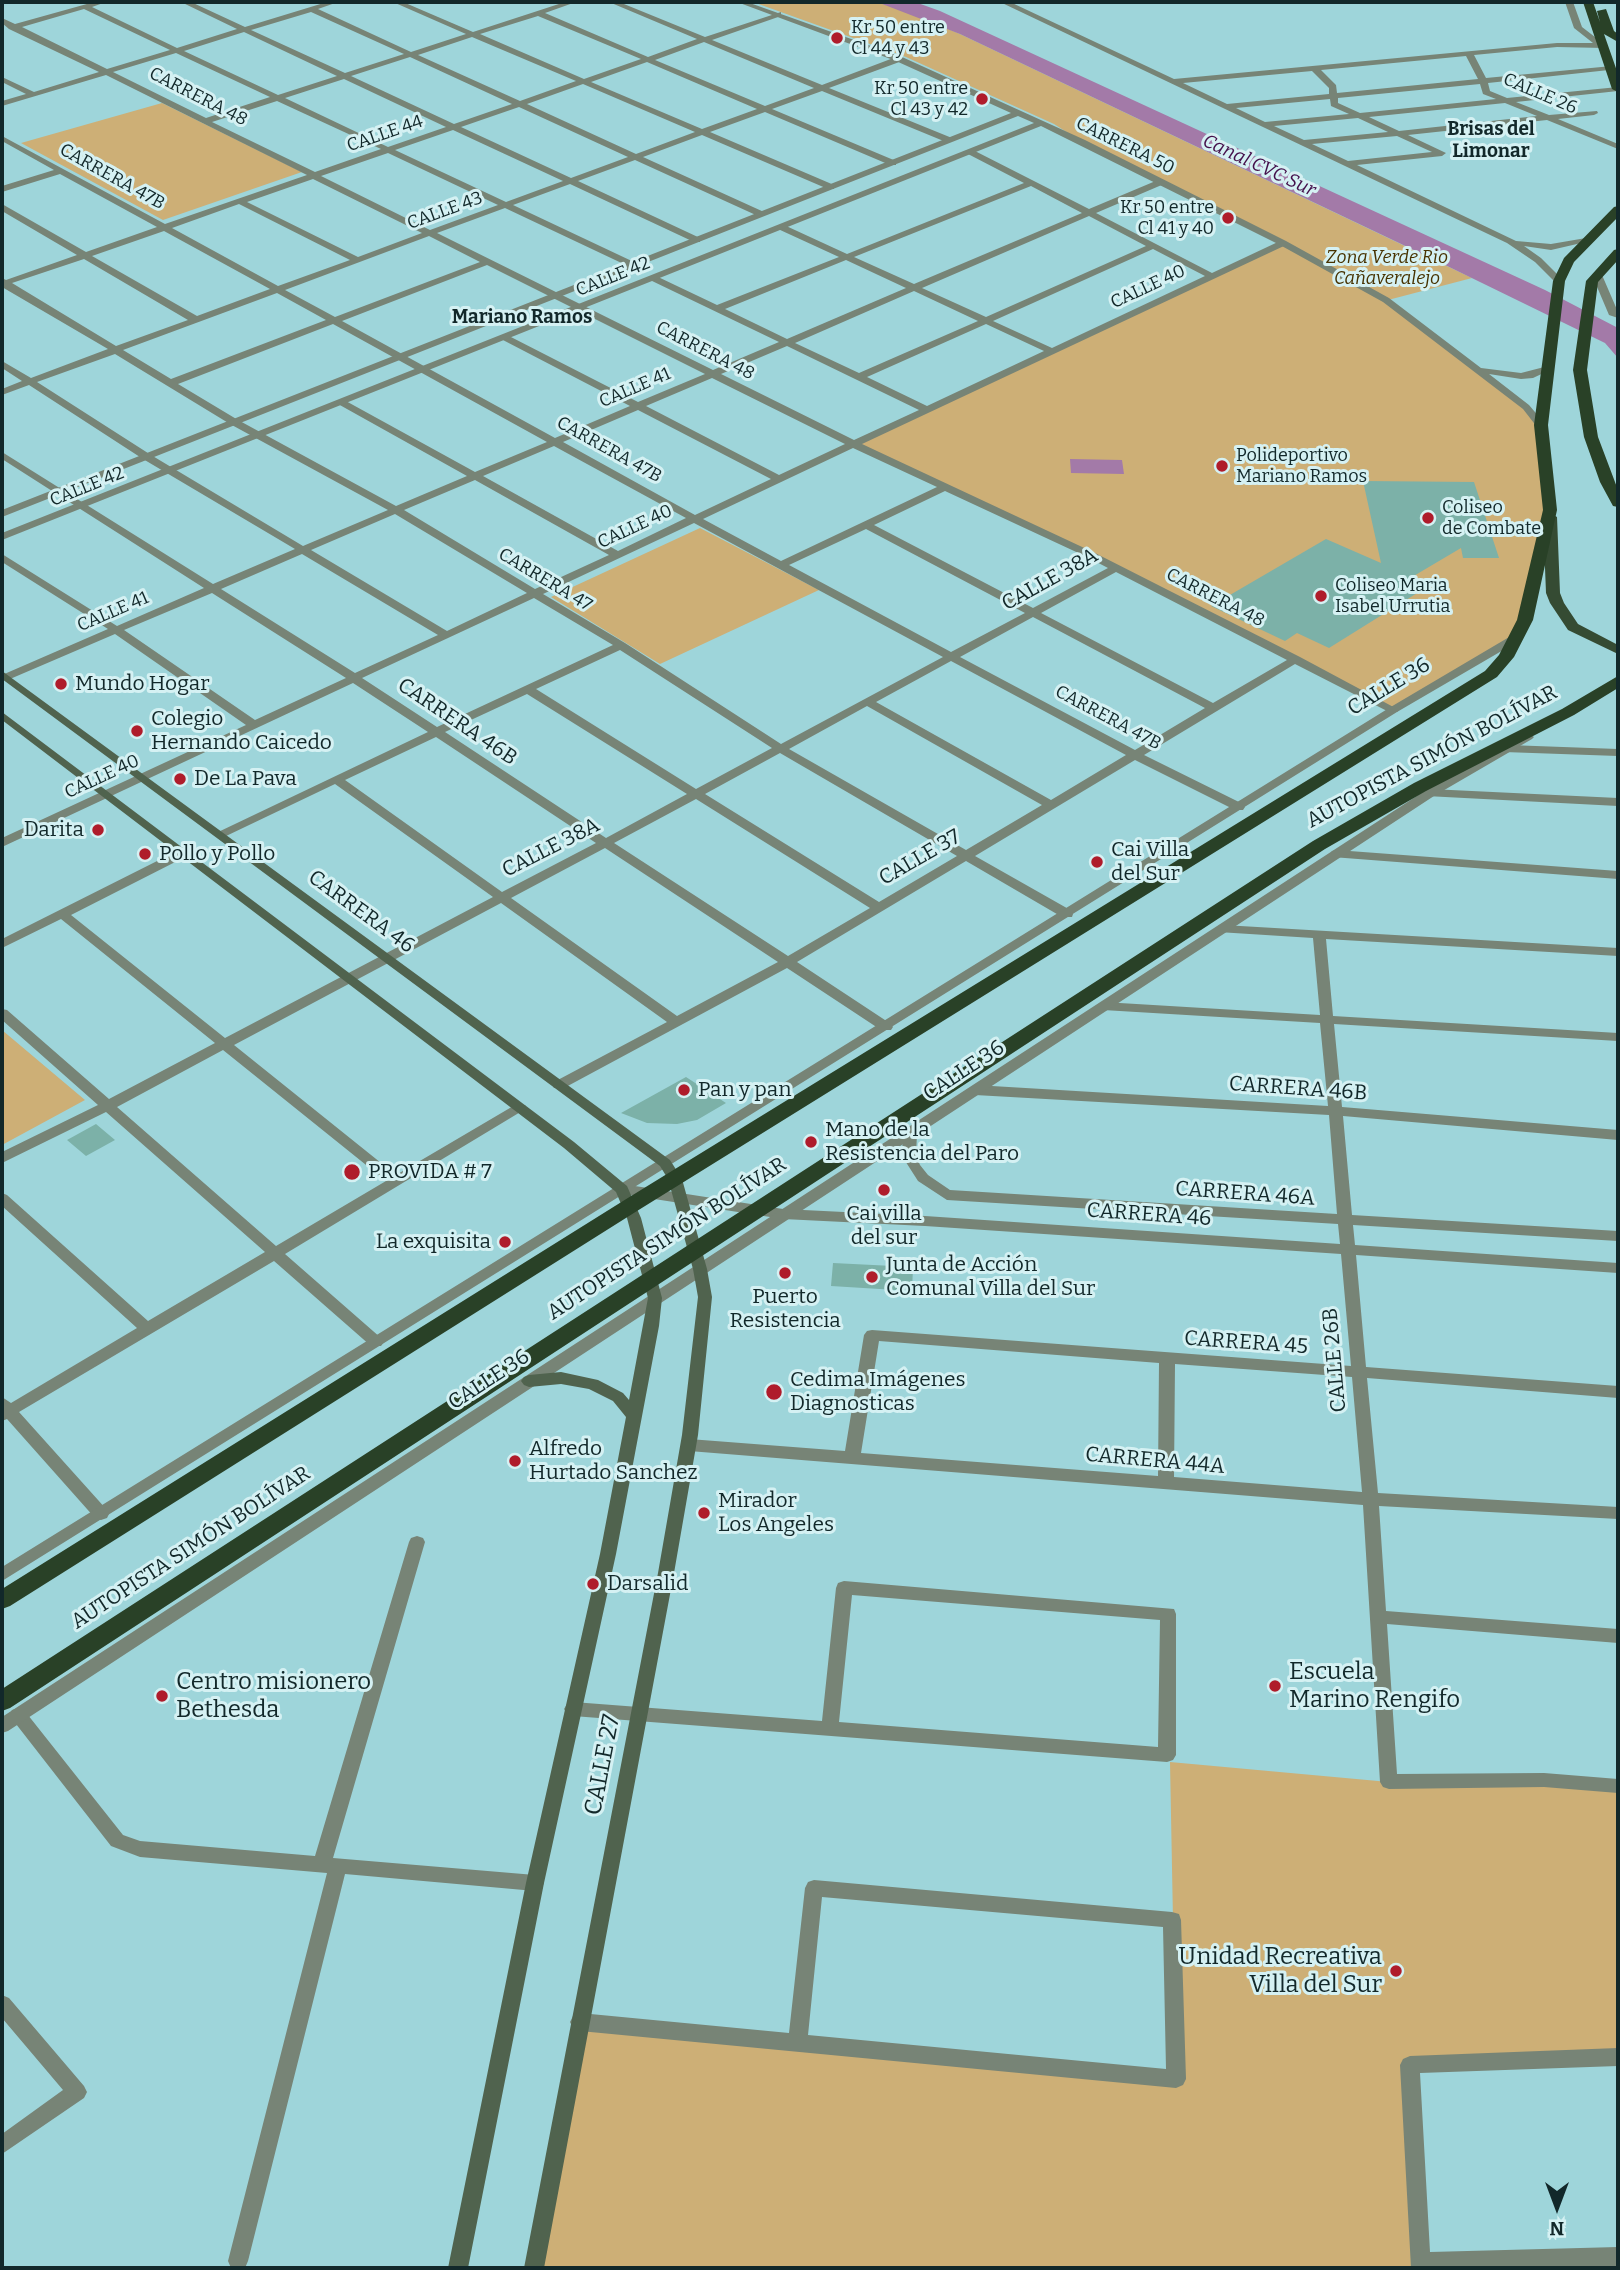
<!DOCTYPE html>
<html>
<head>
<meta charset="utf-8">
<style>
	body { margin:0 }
	#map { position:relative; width:1620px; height:2270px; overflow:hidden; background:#9ed5da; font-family:Bitter,serif }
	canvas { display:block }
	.frame { position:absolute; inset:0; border:4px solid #12282a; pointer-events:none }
	.north { position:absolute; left:1522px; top:2172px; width:70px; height:70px; -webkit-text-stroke:5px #d5f1f3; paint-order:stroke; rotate:180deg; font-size:19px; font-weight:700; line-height:28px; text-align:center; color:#12282a }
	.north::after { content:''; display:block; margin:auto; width:24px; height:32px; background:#12282a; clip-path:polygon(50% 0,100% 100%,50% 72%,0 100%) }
</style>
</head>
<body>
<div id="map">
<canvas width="1620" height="2270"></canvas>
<div class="frame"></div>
<div class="north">N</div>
</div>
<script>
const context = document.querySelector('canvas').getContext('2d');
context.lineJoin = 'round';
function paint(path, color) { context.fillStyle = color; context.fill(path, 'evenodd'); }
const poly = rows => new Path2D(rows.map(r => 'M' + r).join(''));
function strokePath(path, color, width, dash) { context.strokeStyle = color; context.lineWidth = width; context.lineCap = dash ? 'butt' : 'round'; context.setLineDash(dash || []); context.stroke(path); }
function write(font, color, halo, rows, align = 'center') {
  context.font = font + ' Bitter,serif'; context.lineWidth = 6; context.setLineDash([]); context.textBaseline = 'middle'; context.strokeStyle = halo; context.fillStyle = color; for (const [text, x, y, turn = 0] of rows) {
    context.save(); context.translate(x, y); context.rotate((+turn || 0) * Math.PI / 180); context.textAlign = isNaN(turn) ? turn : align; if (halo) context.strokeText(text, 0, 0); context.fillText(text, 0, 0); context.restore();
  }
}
paint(poly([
	[753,2,877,2,910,13,960,34,1472,278,1388,300,1534,414,1547,495,1516,636,1393,710,1091,555,853,444,1282,244,1082,142,1054,124,906,57],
	[162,103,302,172,163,220,21,143],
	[700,528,819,590,660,664,551,597],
	[2,1030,85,1100,2,1145],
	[1170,1762,1389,1782,1544,1780,1618,1786,1618,2057,1410,2065,1421,2268,534,2268,580,2022,1176,2079]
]), '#cdaf76');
paint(poly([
	[877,2,915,2,940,11,1545,290,1618,328,1618,358,1605,343,1439,262,960,34],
	[1070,459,1122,460,1124,474,1071,473]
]), '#a37aa8');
paint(poly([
	[1363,481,1474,482,1499,558,1463,558,1461,548,1412,577,1430,585,1329,648,1297,633,1285,641,1211,606,1326,539,1381,563],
	[686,1077,726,1103,697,1120,677,1124,647,1123,621,1113],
	[96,1124,115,1140,86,1156,67,1140],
	[833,1263,913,1267,912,1291,831,1286]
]), '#7cb1a8');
paint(poly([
	[94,2,106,2,92,7,177,48,237,29,181,2,191,2,245,27,327,2,338,2,318,9,411,52,466,34,393,2,403,2,473,32,565,2,576,2,545,13,648,57,697,39,609,2,619,2,705,37,781,12,781,16,712,40,822,85,896,57,902,57,902,61,829,88,952,138,952,142,946,142,822,91,772,109,896,161,896,165,890,165,765,112,710,132,834,185,834,189,828,189,702,135,643,157,764,212,764,216,758,216,635,160,578,181,700,238,700,242,694,242,570,184,513,205,636,263,636,267,630,267,505,208,437,233,713,370,779,342,650,280,650,276,656,276,717,305,839,257,778,229,778,225,784,225,847,254,1024,183,968,154,967,152,971,149,1089,209,1158,180,1164,180,1164,184,1096,213,1212,273,1280,241,1286,241,1286,245,862,444,1095,553,1300,657,1399,710,1397,712,1389,712,1295,664,1144,755,1243,804,1245,807,1243,810,1235,810,1135,760,975,856,1072,911,1073,914,1072,917,1062,917,966,861,797,962,891,1024,893,1027,891,1030,881,1030,787,968,564,1088,554,1088,552,1085,554,1082,667,1022,501,903,234,1045,396,1175,515,1105,525,1105,527,1108,285,1254,381,1338,384,1342,381,1346,371,1346,274,1261,19,1412,107,1510,109,1514,107,1518,101,1520,95,1518,7,1419,2,1421,2,1397,11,1403,137,1328,2,1206,2,1193,7,1195,148,1321,265,1252,106,1112,2,1163,2,1152,98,1105,2,1020,2,1009,7,1010,109,1099,215,1043,61,919,2,948,2,939,179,850,187,850,189,853,187,856,71,915,225,1038,493,897,335,784,224,837,220,838,214,834,428,732,353,683,2,847,2,838,246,725,115,634,10,679,2,679,2,675,108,629,2,562,2,554,117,626,204,588,2,459,2,452,213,584,295,549,143,459,29,385,2,395,2,389,22,381,2,368,2,361,31,378,108,349,2,287,2,278,6,280,77,255,2,211,2,204,86,252,157,227,60,174,2,192,2,186,54,170,2,141,2,136,165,224,307,175,106,75,2,106,2,101,26,94,2,82,2,77,34,92,99,72,9,29,2,23,2,18,15,24,94,2],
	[84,9,170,50,107,69,22,27,84,9],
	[311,12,404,54,345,73,251,30,311,12],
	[538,16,641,59,584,79,480,34,538,16],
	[244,32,337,76,278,95,184,51,244,32],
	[472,37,576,81,520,101,418,55,472,37],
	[704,42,814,88,765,106,655,60,704,42],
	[176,53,270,97,206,118,113,72,176,53],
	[410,57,512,104,454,124,351,76,410,57],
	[647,62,757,109,702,129,591,82,647,62],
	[344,79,446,127,388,147,285,98,344,79],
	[583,84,695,132,636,154,527,104,583,84],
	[277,101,381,149,315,172,212,122,277,101],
	[519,107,628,157,571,178,461,127,519,107],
	[453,130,563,181,506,202,395,150,453,130],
	[388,153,498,205,430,230,321,176,388,153],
	[313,179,422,233,358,257,247,202,313,179],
	[1031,186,1082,213,914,284,854,257,1031,186],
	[239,204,350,260,278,286,172,228,239,204],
	[1089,216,1146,246,986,317,922,288,1089,216],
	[164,231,270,289,197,316,92,256,164,231],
	[429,236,480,262,335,317,285,290,429,236],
	[1153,249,1205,276,1052,348,993,321,1153,249],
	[84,259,188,320,116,346,12,283,84,259],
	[846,260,906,288,787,339,725,309,846,260],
	[487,265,705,374,638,402,507,335,501,335,501,339,630,406,555,438,342,321,487,265],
	[914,291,978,321,859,373,795,343,914,291],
	[277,293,326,320,171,379,123,350,277,293],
	[333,324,547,442,475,472,344,400,338,400,338,404,467,476,396,506,238,420,178,384,333,324],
	[986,324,1044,351,927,406,867,377,986,324],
	[787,346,919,410,854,440,721,374,787,346],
	[115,354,230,424,388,510,303,546,151,455,37,382,115,354],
	[712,378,845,444,779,475,646,406,712,378],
	[638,410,771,479,695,515,563,442,638,410],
	[554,446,686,518,618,551,483,476,554,446],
	[853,448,937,487,781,561,703,519,853,448],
	[475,480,609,555,535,589,404,510,475,480],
	[945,491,1087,557,1108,568,1033,608,874,525,945,491],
	[395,514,527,593,447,631,311,550,395,514],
	[694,523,943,657,781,744,625,643,543,594,694,523],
	[866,529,1025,613,951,652,789,565,866,529],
	[302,554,438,635,355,673,221,589,302,554],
	[1116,572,1287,660,1213,703,1041,613,1116,572],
	[212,593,346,678,255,720,124,630,212,593],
	[534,598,613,645,437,727,362,678,534,598],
	[1033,617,1205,708,1135,750,960,657,1033,617],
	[620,650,772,748,696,789,536,689,620,650],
	[951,661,1126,755,1051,800,876,702,951,661],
	[527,694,687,794,606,838,445,732,527,694],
	[867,706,1042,805,966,850,789,749,867,706],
	[436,737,596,843,502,892,345,780,436,737],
	[780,753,957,856,879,902,705,794,780,753],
	[696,799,870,908,788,956,614,843,696,799],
	[605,848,778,962,677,1016,511,898,605,848],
	[223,1050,386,1181,276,1246,117,1107,223,1050],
	[1000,2,1010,2,1174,79,1557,43,1593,43,1574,28,1565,2,1573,2,1582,27,1604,44,1604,48,1557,47,1474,55,1486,78,1612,66,1612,70,1609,70,1488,83,1490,91,1507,98,1618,87,1618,91,1516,102,1549,115,1597,111,1598,113,1594,115,1558,119,1618,144,1618,149,1547,120,1408,135,1446,153,1442,156,1357,165,1516,241,1551,244,1586,238,1590,241,1551,250,1524,246,1541,258,1564,281,1556,283,1535,262,1507,243,1000,2],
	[1466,56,1478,79,1337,93,1336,85,1321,70,1466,56],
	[1312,71,1329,88,1329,94,1227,104,1183,83,1312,71],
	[1480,84,1483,94,1496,99,1360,113,1338,103,1338,98,1480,84],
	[1330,99,1331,106,1349,114,1265,122,1236,108,1330,99],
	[1505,103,1537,116,1399,131,1369,117,1505,103],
	[1358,118,1388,132,1304,140,1274,126,1358,118],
	[1397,136,1432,152,1348,161,1312,144,1397,136],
	[1594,273,1602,275,1618,312,1618,318,1609,315,1592,275,1594,273],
	[1508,745,1618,749,1618,756,1504,752,1504,746,1508,745],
	[1430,789,1618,798,1618,806,1426,796,1424,793,1426,790,1430,789],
	[1336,850,1618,871,1618,879,1332,857,1330,854,1332,851,1336,850],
	[1223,925,1618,948,1618,956,1326,939,1333,1016,1618,1033,1618,1041,1334,1024,1342,1107,1618,1130,1618,1140,1343,1116,1352,1215,1618,1231,1618,1241,1353,1225,1355,1245,1618,1263,1618,1273,1356,1255,1366,1367,1618,1386,1618,1398,1367,1378,1378,1493,1618,1507,1618,1519,1379,1506,1386,1611,1618,1629,1618,1643,1387,1624,1397,1774,1544,1773,1618,1779,1618,1793,1544,1787,1389,1789,1383,1787,1380,1782,1363,1505,689,1451,683,1449,681,1445,683,1441,689,1439,845,1451,864,1335,867,1331,872,1330,1351,1366,1341,1254,925,1226,783,1219,622,1194,615,1189,622,1184,783,1209,925,1216,1340,1244,1338,1224,947,1200,918,1181,902,1156,903,1133,910,1128,917,1133,916,1156,920,1165,928,1175,950,1190,1337,1214,1329,1115,975,1095,968,1090,975,1085,1328,1106,1320,1023,1103,1010,1096,1006,1103,1002,1320,1015,1313,938,1218,932,1217,929,1218,926,1223,925],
	[879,1341,1159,1363,1158,1476,861,1453,879,1341],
	[1175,1364,1352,1377,1362,1492,1174,1477,1175,1364],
	[417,1536,423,1538,425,1542,333,1858,535,1875,541,1877,544,1883,541,1889,535,1891,345,1874,248,2261,245,2268,231,2268,228,2261,327,1873,140,1857,111,1846,9,1715,12,1710,18,1708,24,1710,123,1835,140,1841,315,1856,409,1542,411,1538,417,1536],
	[844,1581,1174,1609,1176,1614,1176,1755,1173,1760,1167,1762,573,1716,567,1714,564,1709,567,1704,573,1702,822,1721,836,1588,838,1583,844,1581],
	[852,1595,1160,1620,1158,1747,839,1722,852,1595],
	[814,1880,1172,1912,1179,1914,1181,1920,1186,2079,1183,2085,1176,2088,580,2031,573,2028,570,2022,573,2016,580,2013,789,2033,805,1888,808,1882,814,1880],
	[822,1897,1163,1927,1166,2069,808,2035,822,1897],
	[2,1995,9,1998,84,2086,87,2092,84,2098,2,2154,2,2134,63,2090,2,2018,2,1995],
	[1618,2048,1618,2066,1420,2073,1430,2252,1618,2247,1618,2267,1411,2268,1400,2065,1403,2059,1410,2056,1618,2048]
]), '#778476');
paint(poly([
	[737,2,747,2,902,57,1085,140,1286,241,1389,298,1481,368,1521,373,1552,365,1552,369,1533,378,1521,379,1489,374,1529,405,1546,425,1537,427,1523,409,1383,302,1280,245,1041,126,2,540,2,533,1034,123,1018,116,2,517,2,510,1011,113,896,61,737,2],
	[1516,633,1522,636,1505,649,1397,712,2,1581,2,1567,1389,708,1516,633],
	[1528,733,1534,737,1532,739,1434,796,8,1731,2,1733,2,1717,1426,790,1528,733]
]), '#778476');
paint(poly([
	[2,671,670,1160,682,1179,707,1269,712,1297,698,1435,674,1573,544,2268,524,2268,658,1573,682,1435,698,1297,693,1269,668,1179,660,1166,648,1157,2,679,2,671],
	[2,712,574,1142,627,1186,641,1218,662,1298,659,1326,616,1554,544,1883,468,2268,448,2268,526,1883,600,1554,626,1417,613,1401,589,1389,561,1384,529,1387,524,1385,521,1381,524,1377,529,1375,561,1372,598,1380,623,1393,629,1400,648,1298,627,1218,616,1192,564,1148,2,720,2,712]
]), '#50634e');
paint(poly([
	[1550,513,1557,517,1560,593,1564,603,1578,624,1618,645,1618,654,1568,630,1550,603,1546,593,1543,517,1550,513]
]), '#354b33');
paint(poly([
	[1583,2,1593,2,1600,22,1597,11,1606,9,1614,31,1618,34,1618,42,1604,34,1618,74,1618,92,1612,89,1583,2],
	[1618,206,1618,217,1574,262,1565,281,1548,425,1557,510,1533,620,1514,657,1497,677,637,1211,10,1606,2,1609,2,1589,623,1201,1485,671,1499,655,1517,620,1543,510,1534,425,1553,281,1564,258,1614,207,1618,206],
	[1618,249,1618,260,1598,282,1587,370,1598,437,1618,490,1618,507,1613,506,1600,482,1584,437,1573,370,1586,281,1614,250,1618,249],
	[1618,676,1618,688,1574,715,1426,791,1325,849,10,1708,2,1711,2,1689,1313,841,1414,783,1562,709,1618,676]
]), '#294127');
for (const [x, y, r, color] of [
	[837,38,7,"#af1c2b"],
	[982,99,7,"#af1c2b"],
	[1228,218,7,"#af1c2b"],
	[1222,466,7,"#af1c2b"],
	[1428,518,7,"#af1c2b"],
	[1321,596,7,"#af1c2b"],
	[61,684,7,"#af1c2b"],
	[137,731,7,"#af1c2b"],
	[180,779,7,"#af1c2b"],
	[98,830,7,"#af1c2b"],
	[145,854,7,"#af1c2b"],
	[1097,862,7,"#af1c2b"],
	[684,1090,7,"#af1c2b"],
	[811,1142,7,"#af1c2b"],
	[352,1172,9,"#af1c2b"],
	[884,1190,7,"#af1c2b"],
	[505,1242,7,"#af1c2b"],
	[785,1273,7,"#af1c2b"],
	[872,1277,7,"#af1c2b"],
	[774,1392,9,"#af1c2b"],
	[515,1461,7,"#af1c2b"],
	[704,1513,7,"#af1c2b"],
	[593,1584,7,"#af1c2b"],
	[1275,1686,7,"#af1c2b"],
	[162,1696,7,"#af1c2b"],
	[1396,1971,7,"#af1c2b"]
]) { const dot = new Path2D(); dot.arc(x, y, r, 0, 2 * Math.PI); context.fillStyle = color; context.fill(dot); strokePath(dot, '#d5f1f3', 2.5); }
write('18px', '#12282a', '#d5f1f3', [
	["Kr 50 entre",851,28],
	["Cl 44 y 43",851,49],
	["Kr 50 entre",968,89,"right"],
	["Cl 43 y 42",968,110,"right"],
	["Kr 50 entre",1214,208,"right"],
	["Cl 41 y 40",1214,229,"right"],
	["Polideportivo",1236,456],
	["Mariano Ramos",1236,477],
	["Coliseo",1442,508],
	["de Combate",1442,529],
	["Coliseo Maria",1335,586],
	["Isabel Urrutia",1335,607]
], 'left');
write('18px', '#12282a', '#d5f1f3', [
	["CALLE 26",1540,94,23],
	["CARRERA 48",198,97,27],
	["CALLE 44",385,134,-19],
	["CARRERA 50",1125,146,26],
	["CARRERA 47B",112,177,29],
	["CALLE 43",445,211,-20],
	["CALLE 42",613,277,-22],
	["CALLE 40",1148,287,-25],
	["CARRERA 48",705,351,27],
	["CALLE 41",635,388,-23],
	["CARRERA 47B",609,450,29],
	["CALLE 42",87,487,-22],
	["CALLE 40",635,527,-25],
	["CARRERA 47",545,580,31],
	["CARRERA 48",1215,598,27],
	["CALLE 41",113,612,-23],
	["CARRERA 47B",1108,718,28],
	["CALLE 40",102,777,-25]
]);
write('italic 18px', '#473201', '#d5f1f3', [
	["Zona Verde Rio",1387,258],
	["Cañaveralejo",1387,279]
]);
write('bold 19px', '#12282a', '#d5f1f3', [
	["Brisas del",1491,130],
	["Limonar",1491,152],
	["Mariano Ramos",522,318]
]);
write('italic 19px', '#440f4b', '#d5f1f3', [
	["Canal CVC Sur",1259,166,25]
]);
write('21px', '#12282a', '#d5f1f3', [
	["CALLE 38A",1050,580,-29],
	["CALLE 36",1389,687,-31],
	["CARRERA 46B",457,722,34],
	["AUTOPISTA SIMÓN BOLÍVAR",1432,757,-28],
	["CALLE 38A",551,848,-27],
	["CALLE 37",920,858,-30],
	["CARRERA 46",361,912,36],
	["CALLE 36",964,1071,-33],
	["CARRERA 46B",1298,1089,4],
	["CARRERA 46A",1245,1194,4],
	["CARRERA 46",1149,1215,4],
	["AUTOPISTA SIMÓN BOLÍVAR",667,1239,-33],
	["CARRERA 45",1246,1343,4],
	["CALLE 26B",1335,1360,-95],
	["CALLE 36",489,1380,-33],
	["CARRERA 44A",1155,1461,5],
	["AUTOPISTA SIMÓN BOLÍVAR",191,1548,-33]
]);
write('21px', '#12282a', '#d5f1f3', [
	["Mundo Hogar",75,684],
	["Colegio",151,719],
	["Hernando Caicedo",151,743],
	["De La Pava",194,779],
	["Darita",84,830,"right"],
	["Cai Villa",1111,850],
	["del Sur",1111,874],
	["Pollo y Pollo",159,854],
	["Pan y pan",698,1090],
	["Mano de la",825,1130],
	["Resistencia del Paro",825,1154],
	["PROVIDA # 7",368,1172],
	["Cai villa",884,1214,"center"],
	["del sur",884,1238,"center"],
	["La exquisita",491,1242,"right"],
	["Junta de Acción",886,1265],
	["Comunal Villa del Sur",886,1289],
	["Puerto",785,1297,"center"],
	["Resistencia",785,1321,"center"],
	["Cedima Imágenes",790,1380],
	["Diagnosticas",790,1404],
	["Alfredo",529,1449],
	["Hurtado Sanchez",529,1473],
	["Mirador",718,1501],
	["Los Angeles",718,1525],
	["Darsalid",607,1584]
], 'left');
write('24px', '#12282a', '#d5f1f3', [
	["Escuela",1289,1672],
	["Marino Rengifo",1289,1700],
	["Centro misionero",176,1682],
	["Bethesda",176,1710],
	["Unidad Recreativa",1382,1957,"right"],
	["Villa del Sur",1382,1985,"right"]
], 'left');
write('24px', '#12282a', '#d5f1f3', [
	["CALLE 27",603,1765,-79]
]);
</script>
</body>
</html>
